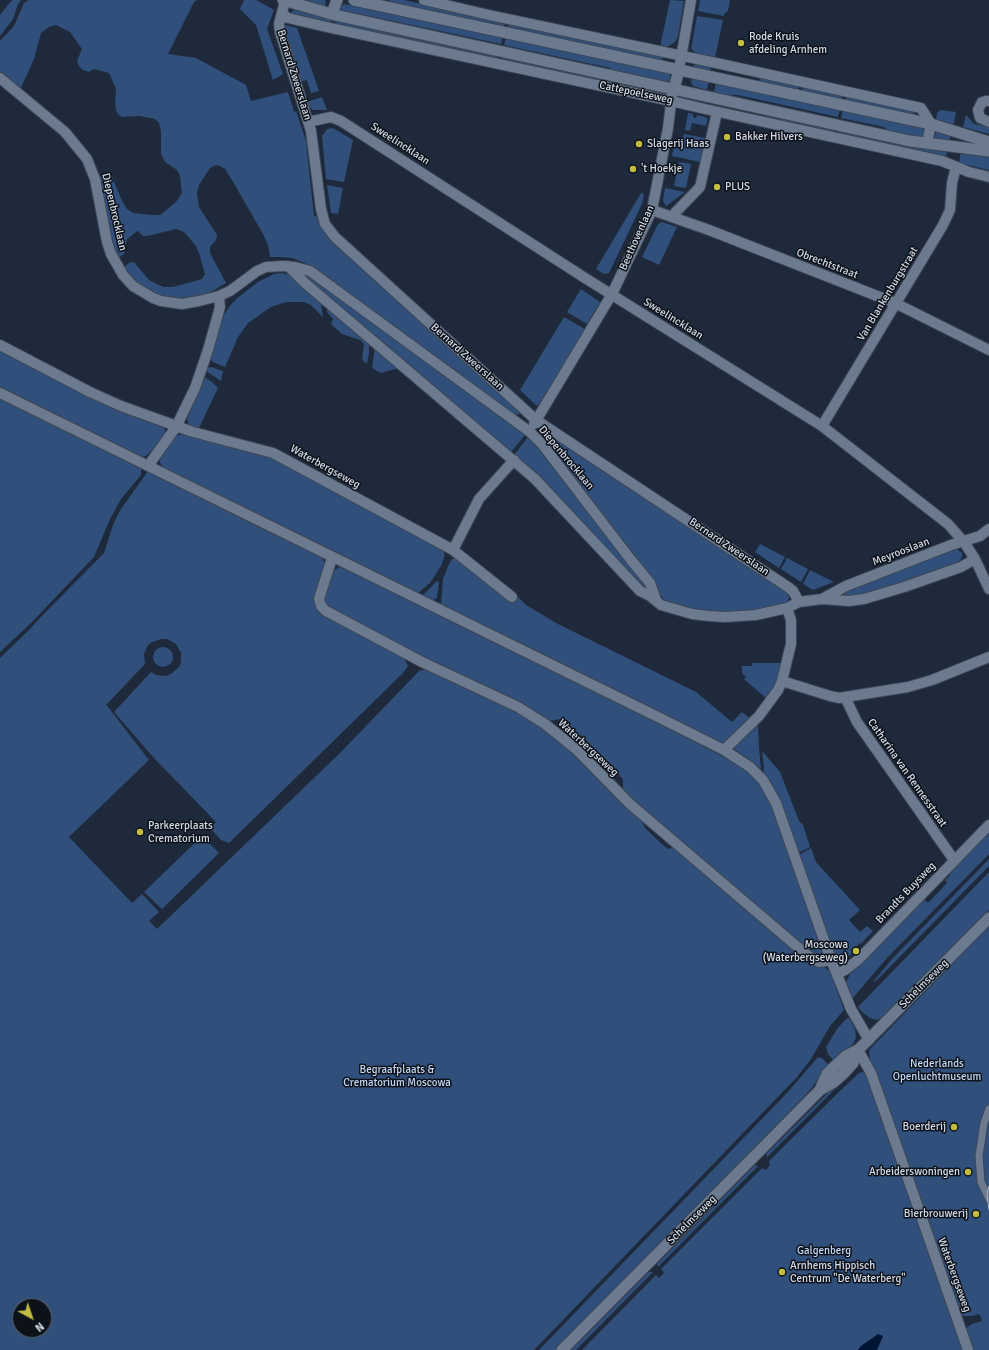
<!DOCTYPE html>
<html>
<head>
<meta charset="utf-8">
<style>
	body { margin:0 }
	#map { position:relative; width:989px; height:1350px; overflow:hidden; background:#1e2a3b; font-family:Signika,sans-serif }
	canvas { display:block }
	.north { position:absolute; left:12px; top:1298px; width:40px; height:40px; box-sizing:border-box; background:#0d121a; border:1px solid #5c626b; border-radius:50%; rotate:140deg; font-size:11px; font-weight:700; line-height:16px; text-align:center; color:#d2dae5 }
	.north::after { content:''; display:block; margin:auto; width:14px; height:18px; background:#c2bd3f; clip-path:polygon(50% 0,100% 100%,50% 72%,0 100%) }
</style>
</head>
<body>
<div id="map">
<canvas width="989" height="1350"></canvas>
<div class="north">N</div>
</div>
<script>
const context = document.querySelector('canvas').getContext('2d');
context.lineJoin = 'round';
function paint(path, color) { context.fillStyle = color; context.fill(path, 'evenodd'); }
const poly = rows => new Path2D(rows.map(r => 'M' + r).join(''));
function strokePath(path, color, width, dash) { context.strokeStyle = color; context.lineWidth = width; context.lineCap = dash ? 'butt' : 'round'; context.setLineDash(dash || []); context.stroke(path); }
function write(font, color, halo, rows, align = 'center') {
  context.font = font + ' Signika,sans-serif'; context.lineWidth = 3; context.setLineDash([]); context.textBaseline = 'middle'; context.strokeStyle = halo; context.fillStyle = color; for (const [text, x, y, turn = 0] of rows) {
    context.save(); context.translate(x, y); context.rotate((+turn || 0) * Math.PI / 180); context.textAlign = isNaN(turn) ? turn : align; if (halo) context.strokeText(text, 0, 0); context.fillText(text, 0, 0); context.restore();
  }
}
paint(poly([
	[12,0,21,0,18,4,13,19,0,36,0,15],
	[29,0,197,0,194,2,168,54,196,58,246,85,251,101,288,92,294,112,296,111,306,141,314,216,318,217,322,226,520,412,519,414,516,415,509,412,305,263,292,258,280,257,270,257,268,245,263,234,232,180,225,169,220,166,216,165,210,168,199,185,197,193,199,207,217,235,216,240,210,247,210,253,226,283,209,293,200,296,181,299,171,298,152,292,136,283,123,268,129,263,134,262,149,280,159,285,164,287,173,287,202,279,205,274,199,253,196,246,184,232,176,229,147,236,143,236,138,231,136,232,127,239,124,254,118,258,112,241,99,177,104,174,109,174,112,177,122,201,127,209,133,213,152,215,160,215,176,202,182,193,180,176,177,170,165,162,161,154,161,131,159,123,155,119,140,116,122,117,118,114,116,110,115,103,116,89,109,73,94,69,89,72,83,70,79,66,77,61,82,49,70,32,56,25,49,27,41,33,34,59,20,90,0,71,0,41,14,26,24,3],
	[244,0,256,0,274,10,267,29,283,74,273,80,256,25,240,9],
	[295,0,325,0,326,4,323,7],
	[389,0,404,0,505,22,504,27,388,2],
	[670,0,684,1,678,36,675,42,669,46,660,47],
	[700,0,730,0,728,11,724,14,724,16,698,11],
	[344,4,502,38,501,44,351,12,345,15,341,10,341,7],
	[296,9,332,19,331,23,290,13],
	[697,16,723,20,715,58,696,53,691,49],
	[336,20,498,54,497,60,335,24],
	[509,23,663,56,664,57,661,60,658,60,508,28],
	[285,25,297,28,319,91,311,93,307,80,300,82,285,33],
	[506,38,649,69,652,67,670,73,670,79,668,83,614,73,610,68,504,45],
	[502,55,661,92,661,93,660,94,501,60],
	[697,63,711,67,710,73,694,68,694,65],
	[760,77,799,85,798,91,802,92,803,86,843,95,841,102,759,85],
	[692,78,709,80,707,90,693,86,691,83],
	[716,82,840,108,838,117,738,95,733,95,729,98,714,93],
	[846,96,914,111,915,115,844,103],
	[322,97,327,110,313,110,308,105,307,102],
	[843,109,923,127,926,132,926,134,923,138,888,132,884,127,841,118],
	[941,110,956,112,953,127,936,120,937,113],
	[688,113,693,114,693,117,696,118,697,115,705,117,708,119,706,126,692,123,690,131,685,130],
	[767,113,835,127,834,132,766,118],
	[966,115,974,124,989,127,989,134,963,127],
	[333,128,353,140,344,182,326,179,322,136,327,129],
	[839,128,948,149,946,156,837,133],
	[936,131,951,135,949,142,934,140],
	[684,134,705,138,700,162,672,156,674,146,681,147],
	[961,150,989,154,989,170,959,163],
	[679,162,691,164,686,188,674,186],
	[327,185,343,188,338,214,331,213],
	[665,188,685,192,666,206,663,201],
	[641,193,644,194,642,204,609,273,604,274,596,269],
	[662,222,677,227,659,265,642,257,658,224],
	[281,273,288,274,296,278,320,298,323,317,311,305,304,302,286,302,271,307,248,323,238,337,225,367,213,362,210,358,221,320,229,307,236,299,258,282,274,274],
	[308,275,525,435,511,452,306,280,305,276],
	[581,289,600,302,587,324,567,312],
	[327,307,369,344,369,354,367,363,365,363,362,359,364,344,360,340,342,334,331,324,333,319,327,312],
	[564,317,585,329,540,403,537,406,520,390],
	[375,347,397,367,395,369,381,373,372,368],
	[0,348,162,425,165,430,165,436,154,448,146,456,142,457,0,388],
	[211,367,223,371,221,381,206,371,207,368],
	[206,378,212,382,218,388,198,430,191,427,189,425,187,419,203,379],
	[0,399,141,468,141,475,121,499,110,519,94,557,32,622,0,652],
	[185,433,260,452,442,549,445,555,441,566,430,583,418,593,165,469,160,463,160,460,163,452,176,436],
	[550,433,786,590,789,597,788,600,786,603,782,605,751,611,725,613,693,609,667,602,662,597,543,439,545,434],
	[528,437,540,446,647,586,646,587,641,588,514,455],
	[148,471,322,557,325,563,316,599,403,656,408,666,403,673,229,843,221,840,210,828,216,822,153,757,114,712,151,672,156,675,166,676,171,674,179,667,181,663,181,653,176,644,167,639,162,639,152,642,148,645,144,654,145,664,107,704,105,703,149,760,69,837,132,903,142,894,159,912,149,921,157,929,340,753,419,671,426,669,507,706,543,728,573,752,617,798,643,821,644,827,663,845,668,849,672,848,675,849,761,923,807,960,815,965,825,967,830,972,844,1010,830,1026,811,1059,797,1077,534,1350,0,1350,0,658,31,628,36,622,104,553,114,522,121,509],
	[20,1306,44,1306,44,1330,20,1330],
	[760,544,785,557,779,568,755,552],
	[953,549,957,549,962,553,962,557,958,563,930,573,862,595,847,597,844,594,847,590],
	[455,558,514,593,526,605,556,623,696,692,732,722,742,712,751,719,727,745,441,604,443,579,449,564,452,559],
	[787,558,808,569,801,582,781,569],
	[340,567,344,568,663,726,724,757,744,769,758,782,769,800,823,951,821,954,815,955,787,933,632,800,623,791,623,779,588,742,560,719,549,721,520,703,424,657,331,609,325,604,324,600,332,573,334,570],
	[810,570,834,582,813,590,803,584],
	[437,581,439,582,437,598,433,600,423,595],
	'153 657a10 10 0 1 1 20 0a10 10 0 1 1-20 0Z',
	[752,663,783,663,779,679,767,699,744,679,746,677,742,673,742,666,752,666],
	[758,723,759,749,761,768,760,769,746,757,730,747],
	[762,751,780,772,799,821,803,825,810,847,798,853,780,801,770,781,763,772,764,768],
	[989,832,989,854,887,958,852,999,846,987,847,980,850,974,921,901,923,902,925,900,928,903,947,883,945,880,950,875,950,872],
	[202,836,219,853,162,909,144,892],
	[811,848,816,862,860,910,849,920,860,932,867,926,873,931,861,944,860,943,852,951,853,952,843,962,837,959,835,956,799,855],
	[989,859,989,866,878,979,874,982,873,982,891,960],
	[989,872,989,910,882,1018,876,1020,870,1018,862,1012,858,1007],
	[989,926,989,1350,972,1350,965,1329,972,1324,982,1321,981,1317,979,1314,972,1316,964,1316,958,1312,870,1060,869,1050],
	[849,1018,855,1029,856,1038,853,1044,835,1062,828,1054,826,1047,837,1029,846,1019],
	[818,1057,823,1059,830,1066,803,1098,555,1350,539,1350,787,1093],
	[863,1072,866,1073,880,1109,878,1111,965,1350,582,1350,656,1275,659,1278,664,1273,661,1269,762,1168,766,1170,770,1165,769,1161,843,1088,859,1073],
	[842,1079,843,1081,767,1157,766,1154],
	[755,1165,758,1166,658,1267,657,1264],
	[649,1272,653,1272,576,1350,571,1350]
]), '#304f7b');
paint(poly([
	[878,1334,883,1336,877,1350,858,1350,861,1346]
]), '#001433');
const pedestrian = poly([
	[989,1109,984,1123,979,1156,981,1182,989,1199]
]);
const minor = poly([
	[424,0,489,15,716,63,921,108,931,124,927,143],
	[285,1,279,24,280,32,311,131,321,209,325,224,335,237,536,420,788,587,793,591,799,602,822,599,849,601,864,599,904,587,961,567,975,559],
	[282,14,288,18,331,28,671,101,705,109,942,161,969,172,989,177],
	[679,70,691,0],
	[0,78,65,132,87,159,95,179,107,242,111,254,123,275,133,286,153,298,161,301,182,304,199,301,219,296,230,291,257,271,266,267,283,266,295,267,310,271,530,432,542,444,631,560,650,583,656,600],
	[989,101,986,101,982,102,978,110,980,118,989,122],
	[308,122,331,117,341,121,585,278,822,426,948,524,964,542,975,559,989,589],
	[652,210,709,230,895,303,989,350],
	[671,217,700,187,717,112],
	[288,266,305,283,535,479,640,591,650,596,661,605,692,614,709,616,725,617,756,615,787,608,799,602],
	[0,345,90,392,121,406,193,432,273,453,453,550,512,597],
	[0,393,664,720,724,750,750,767,763,780,776,803,831,960,851,1009,869,1040],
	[534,424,612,294,652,210,668,128,672,95],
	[822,426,943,225,950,210,952,183,956,167],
	[148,466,176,427,195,388,208,350,220,307,219,296],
	[453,550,479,499,514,460],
	[332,558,319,599,321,606,326,611,422,662,518,707,545,724,576,749,630,804,807,955,819,962,831,960],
	[822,599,846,586,951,545,980,536,989,529],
	[782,681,830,696,839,698,845,697,908,687,932,680,989,657],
	[845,697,857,722,954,860],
	[724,750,759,716,778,690,782,681,791,644,791,620,787,608],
	[837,974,845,970,858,960,989,825],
	[858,1050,871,1073,968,1350]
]);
const tertiary = poly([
	[283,0,335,15,910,141,989,151],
	[354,0,931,124,989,142],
	[335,15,333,11,337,0],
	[674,89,679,70]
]);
const secondary = poly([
	[820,1090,827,1074,835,1066,846,1056,858,1050,989,918],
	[562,1350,820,1090,834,1082,843,1074,853,1063,858,1050]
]);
strokePath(pedestrian, '#3d4654', 9);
strokePath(minor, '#3d4654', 12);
strokePath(tertiary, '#3d4654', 13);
strokePath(secondary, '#3d4654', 13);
strokePath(pedestrian, '#6b7a8e', 7);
strokePath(minor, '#6b7a8e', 10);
strokePath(tertiary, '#6b7a8e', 11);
strokePath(secondary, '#6b7a8e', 11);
strokePath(poly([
	[989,1186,987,1194,989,1210]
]), '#acb5c1', 1);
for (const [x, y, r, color] of [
	[741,43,4,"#c2bd3f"],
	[727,137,4,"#c2bd3f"],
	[639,144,4,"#c2bd3f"],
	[633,169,4,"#c2bd3f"],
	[717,187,4,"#c2bd3f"],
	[140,832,4,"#c2bd3f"],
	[856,951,4,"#c2bd3f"],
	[954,1127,4,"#c2bd3f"],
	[968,1172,4,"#c2bd3f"],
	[976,1214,4,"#c2bd3f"],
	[782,1272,4,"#c2bd3f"]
]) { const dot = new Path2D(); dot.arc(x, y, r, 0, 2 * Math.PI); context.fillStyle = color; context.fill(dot); strokePath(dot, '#0d121a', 1.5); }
write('11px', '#d2dae5', '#0d121a', [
	["Rode Kruis",749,37],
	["afdeling Arnhem",749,50],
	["Bakker Hilvers",735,137],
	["Slagerij Haas",647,144],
	["'t Hoekje",641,169],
	["PLUS",725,187],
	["Parkeerplaats",148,826],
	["Crematorium",148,839],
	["Moscowa",848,945,"right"],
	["(Waterbergseweg)",848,958,"right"],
	["Boerderij",946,1127,"right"],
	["Arbeiderswoningen",960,1172,"right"],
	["Bierbrouwerij",968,1214,"right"],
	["Arnhems Hippisch",790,1266],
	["Centrum \"De Waterberg\"",790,1279]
], 'left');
write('11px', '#d2dae5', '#0d121a', [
	["Bernard Zweerslaan",294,75,73],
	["Cattepoelseweg",636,93,12],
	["Sweelincklaan",400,144,33],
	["Diepenbrocklaan",114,212,77],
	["Beethovenlaan",637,238,-66],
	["Obrechtstraat",827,264,21],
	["Van Blankenburgstraat",888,294,-59],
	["Sweelincklaan",673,319,32],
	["Bernard Zweerslaan",467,357,42],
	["Diepenbrocklaan",566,458,50],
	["Waterbergseweg",325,467,29],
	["Bernard Zweerslaan",729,547,34],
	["Meyrooslaan",901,552,-21],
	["Waterbergseweg",588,748,43],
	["Catharina van Rennesstraat",907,773,55],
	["Brandts Buysweg",906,893,-46],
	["Schelmseweg",924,984,-45],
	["Schelmseweg",692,1220,-45],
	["Waterbergseweg",954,1275,70]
]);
write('11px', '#c2d7f4', '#0d121a', [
	["Nederlands",937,1064],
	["Openluchtmuseum",937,1077],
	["Begraafplaats &",397,1070],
	["Crematorium Moscowa",397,1083],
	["Galgenberg",824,1251]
]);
</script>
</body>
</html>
